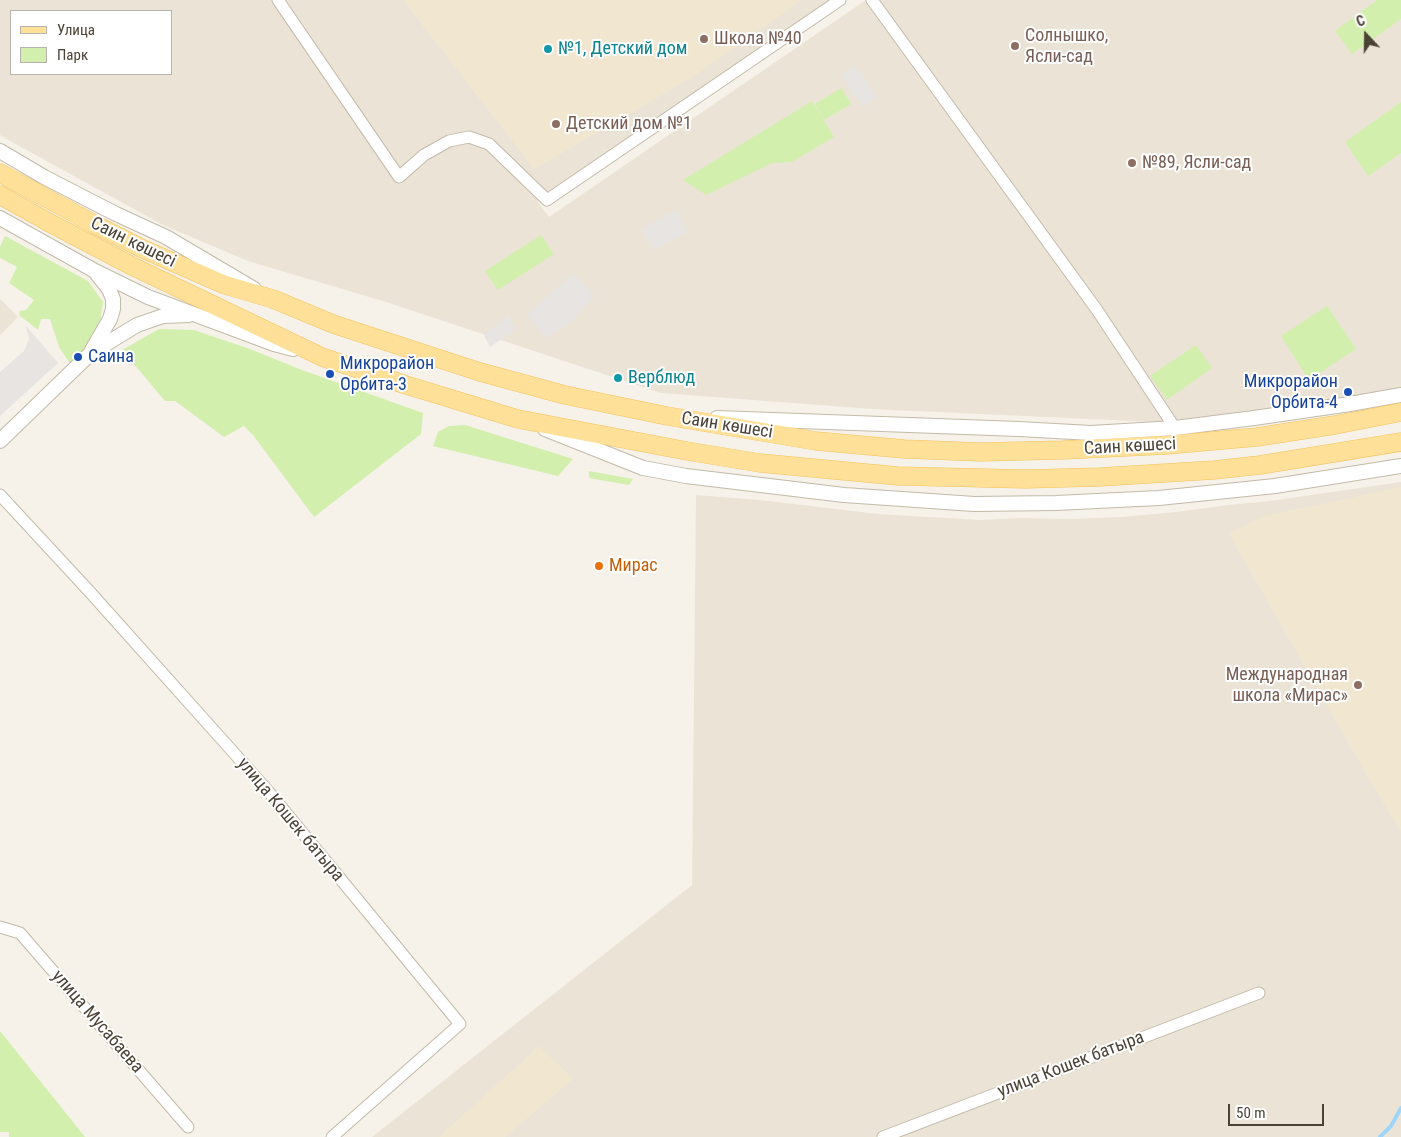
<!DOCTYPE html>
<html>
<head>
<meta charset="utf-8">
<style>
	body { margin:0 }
	#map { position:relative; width:1401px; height:1137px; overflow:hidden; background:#f6f2e9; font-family:"Roboto Condensed",sans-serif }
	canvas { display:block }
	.legend { position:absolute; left:10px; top:10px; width:162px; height:65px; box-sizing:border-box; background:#fff; border:1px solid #b7b3af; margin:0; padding:6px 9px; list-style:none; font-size:15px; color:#4b4236 }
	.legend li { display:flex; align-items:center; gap:10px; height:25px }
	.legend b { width:25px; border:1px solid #b7b3af }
	.north { position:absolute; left:1341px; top:10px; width:50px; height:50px; -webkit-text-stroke:4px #fff; paint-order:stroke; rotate:339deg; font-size:14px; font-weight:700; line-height:20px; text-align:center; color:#4b4236 }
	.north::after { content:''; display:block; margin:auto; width:18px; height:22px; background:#4b4236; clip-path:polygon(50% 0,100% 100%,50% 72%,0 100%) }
	.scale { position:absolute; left:1228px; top:1104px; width:96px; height:22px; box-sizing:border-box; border:2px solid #4b4236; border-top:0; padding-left:6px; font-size:15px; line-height:18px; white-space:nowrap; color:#4b4236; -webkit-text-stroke:4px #fff; paint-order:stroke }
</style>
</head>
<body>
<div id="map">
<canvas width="1401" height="1137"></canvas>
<ul class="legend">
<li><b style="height:6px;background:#ffe099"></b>Улица</li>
<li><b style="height:14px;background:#d2efad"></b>Парк</li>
</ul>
<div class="north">С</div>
<div class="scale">50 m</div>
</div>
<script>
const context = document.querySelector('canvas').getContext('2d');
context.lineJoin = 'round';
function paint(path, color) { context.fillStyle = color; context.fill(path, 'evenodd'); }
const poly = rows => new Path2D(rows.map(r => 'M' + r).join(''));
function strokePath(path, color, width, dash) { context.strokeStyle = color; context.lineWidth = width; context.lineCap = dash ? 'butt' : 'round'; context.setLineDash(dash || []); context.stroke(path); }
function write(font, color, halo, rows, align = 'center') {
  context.font = font + ' "Roboto Condensed",sans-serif'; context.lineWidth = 4; context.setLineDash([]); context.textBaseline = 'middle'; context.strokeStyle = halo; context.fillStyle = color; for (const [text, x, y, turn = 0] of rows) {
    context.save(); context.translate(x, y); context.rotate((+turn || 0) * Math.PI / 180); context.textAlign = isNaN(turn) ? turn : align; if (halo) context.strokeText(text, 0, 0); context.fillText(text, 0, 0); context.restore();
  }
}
paint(poly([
	[0,0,829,0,586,167,550,190,537,201,549,217,866,0,1401,0,1401,388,1380,392,1237,413,1154,422,872,409,661,393,386,302,248,261,165,226,12,142,0,135],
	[11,11,171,11,171,74,11,74],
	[0,299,18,317,0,335],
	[1401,482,1401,1137,372,1137,692,885,696,495,760,500,878,514,980,520,1023,518,1070,519,1121,517,1176,512,1228,505,1270,501]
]), '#ebe4d6');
paint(poly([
	[403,0,802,0,691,78,534,169],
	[1401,487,1401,832,1369,779,1229,534,1261,517],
	[539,1046,573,1079,505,1137,439,1137]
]), '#f1e7d1');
paint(poly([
	[1377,0,1401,0,1401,19,1352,54,1335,31],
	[841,88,851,104,824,120,815,104],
	[812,101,834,137,792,162,772,163,706,195,683,180],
	[1401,102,1401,153,1368,176,1345,142],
	[541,235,554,254,498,290,485,271],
	[5,236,88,281,103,302,99,329,88,350,71,365,59,347,50,319,41,319,38,330,19,315,20,311,26,310,34,300,9,283,17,267,0,258,0,247],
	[1327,306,1356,349,1309,380,1281,336],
	[159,329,194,330,250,349,302,370,423,413,421,434,314,517,253,435,244,426,224,437,175,401,165,401,122,350],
	[1196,345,1212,368,1167,400,1150,376],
	[465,425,573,459,558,476,433,446,438,432,449,426],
	[589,471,633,479,629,485,589,478],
	[0,1031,85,1137,9,1137,9,1132,0,1132]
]), '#d2efad');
paint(poly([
	[855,65,877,97,863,107,841,75],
	[676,209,688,232,653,251,641,229],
	[574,273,594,296,571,322,546,339,527,314],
	[509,314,516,329,490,347,484,335],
	[26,326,58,363,0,416,0,372,24,351,29,339]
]), '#e7e4e1');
strokePath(poly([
	[1380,1137,1391,1126,1401,1108]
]), '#9fd5f9', 4);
const minor = poly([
	[278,0,399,177,424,155,449,141,469,137,489,144,547,200,840,0],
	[872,0,1097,310,1175,428],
	[0,495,89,591,268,791,460,1024,332,1137],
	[0,927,20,933,188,1127],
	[883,1137,1259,993]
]);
const tertiary = poly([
	[0,151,44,177,116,214,166,237,254,289],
	[0,218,95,271,148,297,274,344,293,349],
	[92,350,110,319,113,309,113,299,109,289,97,274],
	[717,418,1019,429,1091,433,1175,428,1254,418,1350,404,1401,395],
	[545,429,643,468,686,476,844,495,974,504,1056,503,1159,498,1275,486,1401,466],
	[0,441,91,353,137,325,163,316,189,315]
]);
const primary = poly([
	[0,173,96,225,143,249,225,285,273,299,333,324,480,372,565,395,667,416,816,441,904,449,980,452,1063,450,1167,445,1257,437,1335,425,1401,412],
	[0,195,48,222,132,266,322,357,406,385,518,419,687,451,760,463,898,476,1025,479,1100,477,1214,470,1260,465,1401,442]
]);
strokePath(minor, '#c3baaa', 13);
strokePath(tertiary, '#c3baaa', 16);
strokePath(primary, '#f2c25b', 19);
strokePath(minor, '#fff', 11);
strokePath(tertiary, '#fff', 14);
strokePath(primary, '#ffe099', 18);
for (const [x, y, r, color] of [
	[704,39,5,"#8d6e63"],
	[1015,46,5,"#8d6e63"],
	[548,49,5,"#0f9aa8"],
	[556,124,5,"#8d6e63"],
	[1132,163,5,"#8d6e63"],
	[78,357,5,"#1a4fb4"],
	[330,374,5,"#1a4fb4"],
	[618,378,5,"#0f9aa8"],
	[1348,392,5,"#1a4fb4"],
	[599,566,5,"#e8710a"],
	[1358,685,5,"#8d6e63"]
]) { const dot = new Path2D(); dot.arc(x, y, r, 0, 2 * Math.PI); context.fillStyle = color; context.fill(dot); strokePath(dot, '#fff', 2); }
write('18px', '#785e54', '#fff', [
	["Солнышко,",1025,36],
	["Ясли-сад",1025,57],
	["Школа №40",714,39],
	["Детский дом №1",566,124],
	["№89, Ясли-сад",1142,163],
	["Международная",1348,675,"right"],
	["школа «Мирас»",1348,696,"right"]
], 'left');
write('18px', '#0d838f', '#fff', [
	["№1, Детский дом",558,49],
	["Верблюд",628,378]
], 'left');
write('18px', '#4b4236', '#fff', [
	["Саин көшесі",133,243,26],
	["Саин көшесі",727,426,9],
	["Саин көшесі",1130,447,-3],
	["улица Кошек батыра",290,820,50],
	["улица Мусабаева",97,1022,49],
	["улица Кошек батыра",1071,1065,-21]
]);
write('18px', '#164399', '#fff', [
	["Саина",88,357],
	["Микрорайон",340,364],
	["Орбита-3",340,385],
	["Микрорайон",1338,382,"right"],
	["Орбита-4",1338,403,"right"]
], 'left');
write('18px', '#c56008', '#fff', [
	["Мирас",609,566]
], 'left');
</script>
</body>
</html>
